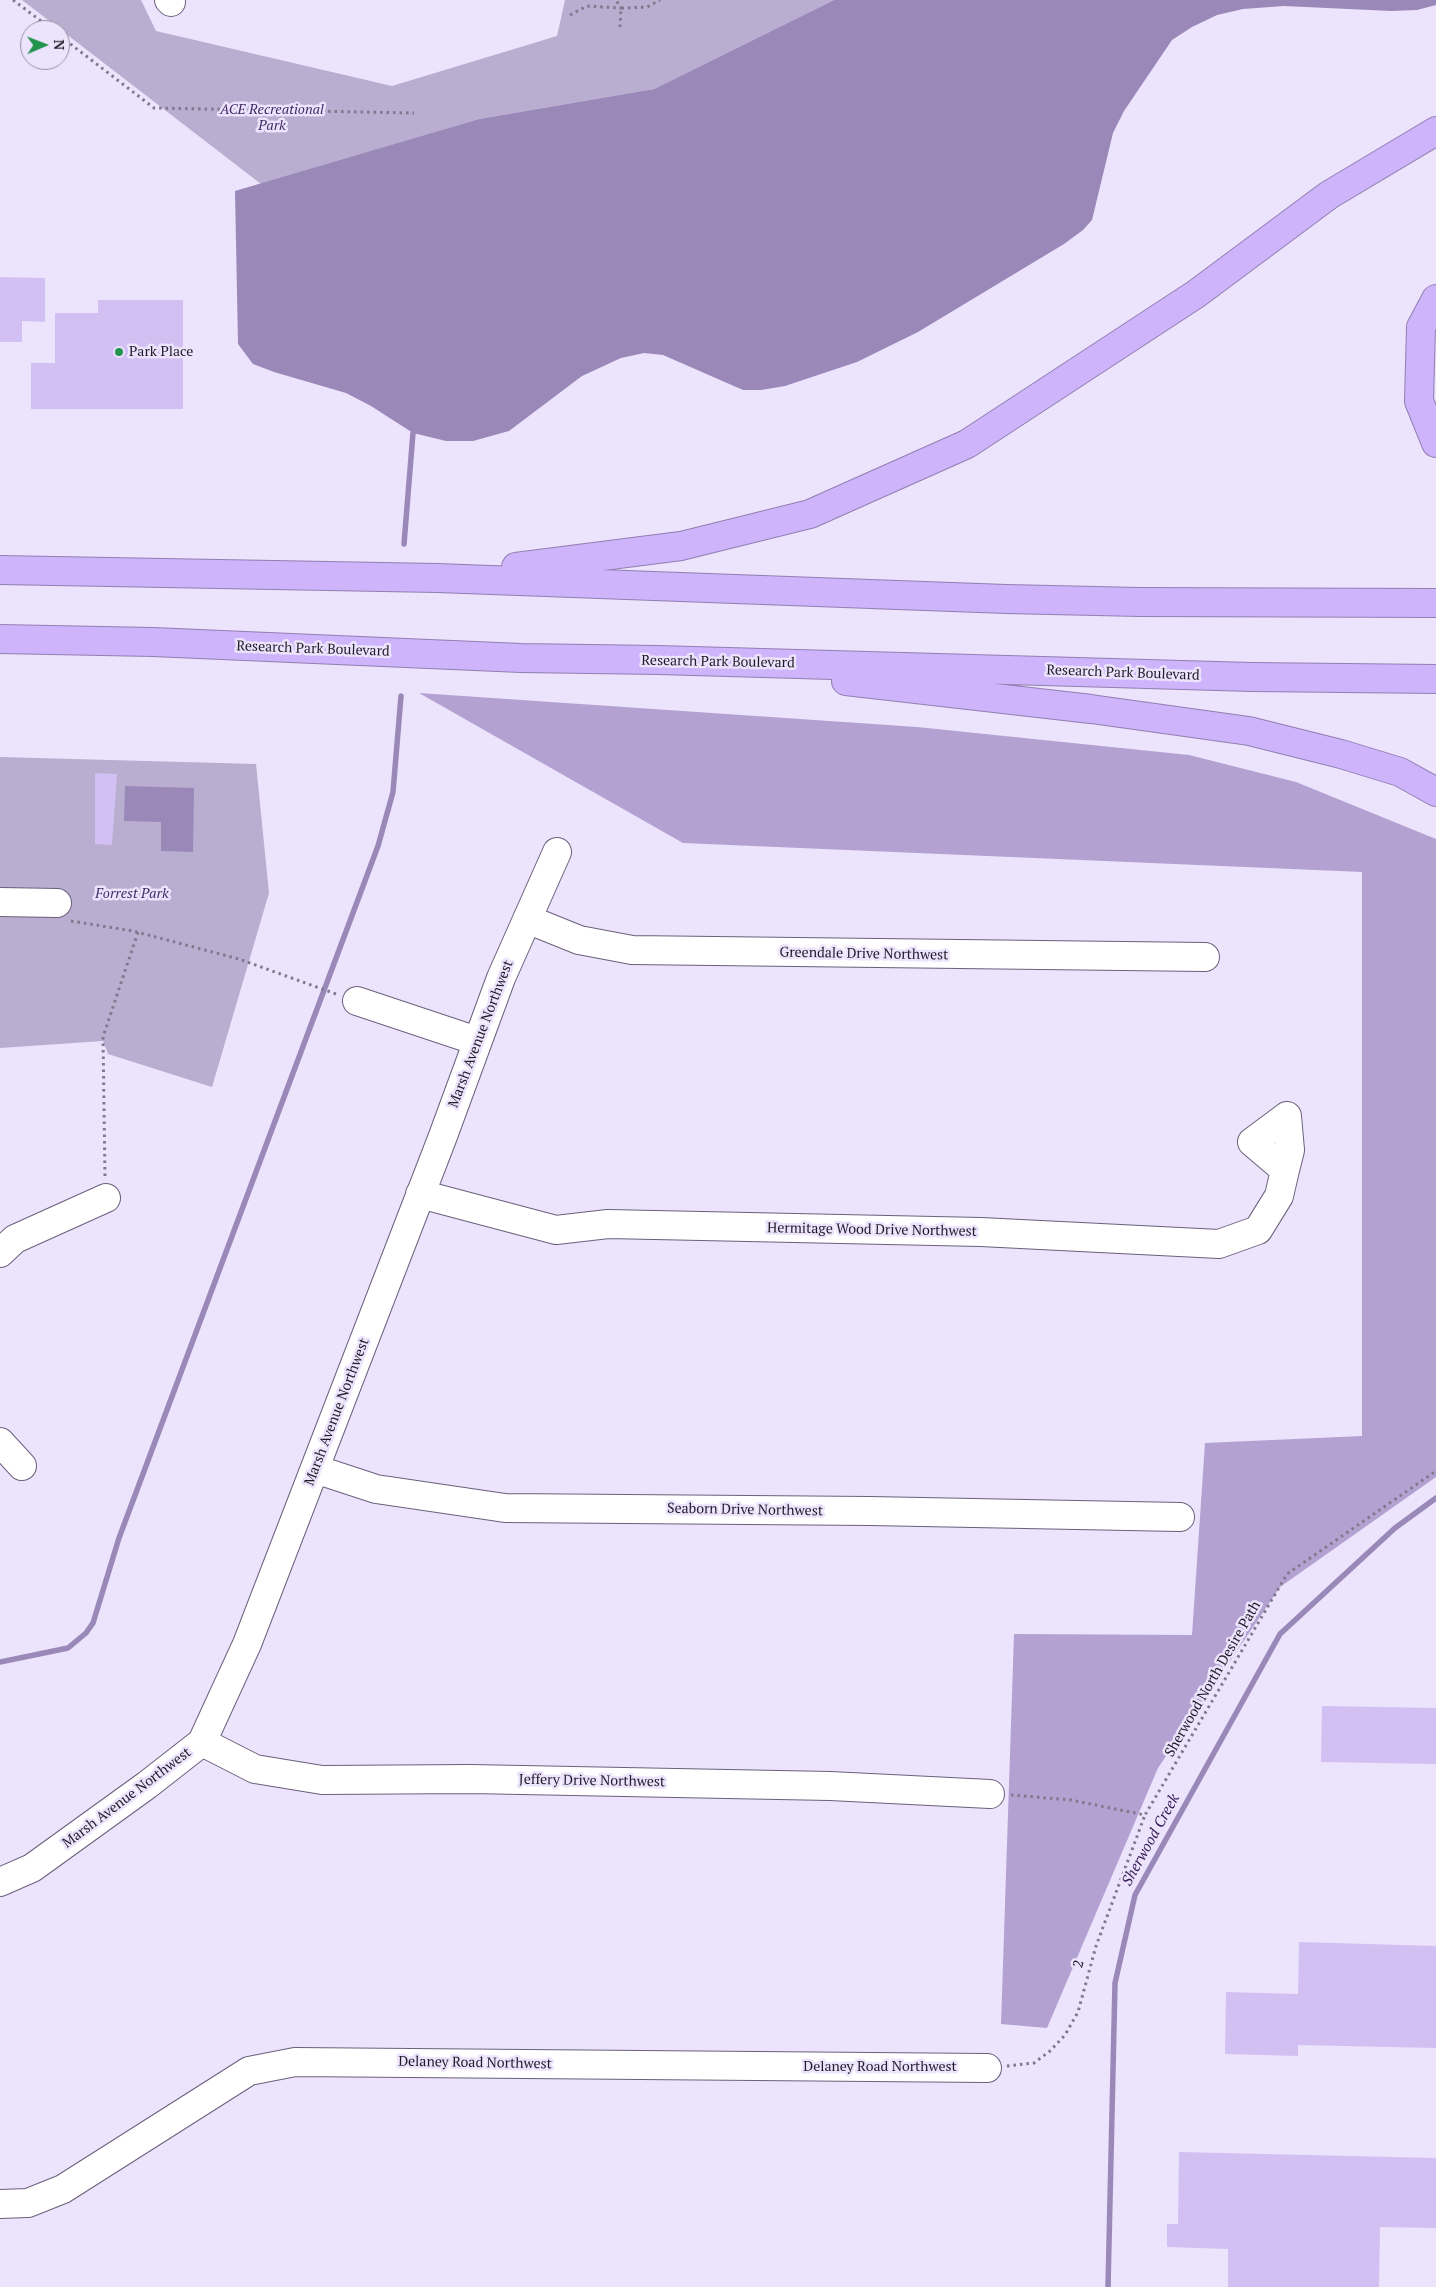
<!DOCTYPE html>
<html>
<head>
<meta charset="utf-8">
<style>
	body { margin:0 }
	#map { position:relative; width:1436px; height:2287px; overflow:hidden; background:#ece3fc; font-family:"PT Serif",serif }
	canvas { display:block }
	.north { position:absolute; left:20px; top:20px; width:50px; height:50px; box-sizing:border-box; background:#ece3fc; border:1px solid #9a93a7; border-radius:50%; rotate:89deg; font-size:14px; font-weight:700; line-height:20px; text-align:center; color:#201c27 }
	.north::after { content:''; display:block; margin:auto; width:18px; height:22px; background:#23944e; clip-path:polygon(50% 0,100% 100%,50% 72%,0 100%) }
</style>
</head>
<body>
<div id="map">
<canvas width="1436" height="2287"></canvas>
<div class="north">N</div>
</div>
<script>
const context = document.querySelector('canvas').getContext('2d');
context.lineJoin = 'round';
function paint(path, color) { context.fillStyle = color; context.fill(path, 'evenodd'); }
const poly = rows => new Path2D(rows.map(r => 'M' + r).join(''));
function strokePath(path, color, width, dash) { context.strokeStyle = color; context.lineWidth = width; context.lineCap = dash ? 'butt' : 'round'; context.setLineDash(dash || []); context.stroke(path); }
function write(font, color, halo, rows, align = 'center') {
  context.font = font + ' "PT Serif",serif'; context.lineWidth = 5; context.setLineDash([]); context.textBaseline = 'middle'; context.strokeStyle = halo; context.fillStyle = color; for (const [text, x, y, turn = 0] of rows) {
    context.save(); context.translate(x, y); context.rotate((+turn || 0) * Math.PI / 180); context.textAlign = isNaN(turn) ? turn : align; if (halo) context.strokeText(text, 0, 0); context.fillText(text, 0, 0); context.restore();
  }
}
paint(poly([
	[22,0,141,0,156,31,392,86,557,36,565,0,834,0,654,89,479,119,261,184],
	[0,757,256,764,269,893,212,1087,108,1054,103,1041,0,1048]
]), '#b9add0');
paint(poly([
	[419,693,917,727,1189,755,1296,782,1436,839,1436,1477,1280,1587,1158,1768,1047,2028,1001,2024,1014,1634,1192,1635,1205,1443,1362,1436,1362,872,683,843]
]), '#b3a1d2');
paint(poly([
	[834,0,1436,0,1436,5,1417,10,1391,11,1284,6,1243,9,1217,15,1192,27,1172,40,1124,111,1113,133,1092,220,1083,230,1064,244,918,332,857,362,785,386,761,390,743,390,663,355,644,353,621,358,582,376,509,431,473,441,446,441,413,433,371,406,346,393,274,372,253,364,238,344,235,191,479,119,654,89],
	[125,786,194,788,193,852,161,851,161,822,124,821]
]), '#9a89b8');
strokePath(poly([
	[404,544,413,433],
	[0,1662,68,1648,86,1633,93,1623,119,1538,378,846,393,792,401,696],
	[1108,2287,1115,1983,1135,1895,1280,1634,1395,1528,1436,1498]
]), '#9a89b8', 5.5);
paint(poly([
	[0,277,45,278,45,322,22,321,22,342,0,342],
	[98,300,183,300,183,409,31,409,31,363,55,363,55,313,98,313],
	[95,773,117,774,112,845,95,844],
	[1322,1706,1436,1708,1436,1764,1321,1762],
	[1299,1942,1436,1946,1436,2048,1298,2045,1298,2056,1225,2054,1226,1992,1298,1994],
	[1179,2152,1436,2158,1436,2228,1380,2227,1379,2287,1228,2287,1228,2249,1167,2247,1167,2224,1178,2224]
]), '#d2c0f2');
const minor = poly([
	[169,0,171,2],
	[0,902,57,903],
	[527,919,579,940,632,950,1205,957],
	[357,1001,477,1041],
	[1287,1116,1290,1150,1285,1170,1252,1142,1287,1116],
	[420,1194,556,1230,608,1224,981,1232,1219,1244,1258,1230,1279,1196,1285,1170],
	[0,1253,15,1239,106,1198],
	[0,1442,22,1466],
	[315,1469,376,1489,505,1508,870,1511,1180,1517],
	[202,1742,255,1769,322,1780,470,1779,830,1786,990,1794],
	[0,1882,32,1868,147,1785,202,1742,247,1644,443,1136,501,978,557,852],
	[0,2204,28,2203,63,2189,249,2071,295,2062,987,2068]
]);
const highway = poly([
	[1436,299,1421,327,1419,401,1436,443],
	[516,567,681,546,810,514,967,444,1196,294,1329,195,1436,131],
	[0,570,437,578,1006,599,1140,602,1436,603],
	[0,639,153,642,521,658,658,660,1252,677,1436,679],
	[846,681,1091,709,1249,731,1341,754,1400,772,1436,792]
]);
strokePath(minor, '#6a607c', 30);
strokePath(highway, '#917fb1', 30);
strokePath(poly([
	[13,0,53,30],
	[570,15,587,6,621,8,616,0],
	[620,27,621,8,647,7,660,0],
	[60,36,154,108,414,113],
	[71,921,133,931,239,959,336,994],
	[105,1176,103,1037,138,932],
	[1011,1795,1071,1800,1145,1815,1287,1574,1436,1471],
	[1007,2066,1034,2063,1050,2051,1065,2035,1078,2012,1096,1946,1145,1815]
]), '#7f798b', 3, [2.5, 4]);
strokePath(minor, '#fff', 28);
strokePath(highway, '#ceb4fb', 28);
for (const [x, y, r, color] of [
	[119,352,5,"#23944e"]
]) { const dot = new Path2D(); dot.arc(x, y, r, 0, 2 * Math.PI); context.fillStyle = color; context.fill(dot); strokePath(dot, '#ece3fc', 2); }
write('italic 14px', '#452c67', '#ece3fc', [
	["ACE Recreational",272,110],
	["Park",272,126],
	["Forrest Park",132,894]
]);
write('14px', '#201c27', '#ece3fc', [
	["Park Place",129,352]
], 'left');
write('14px', '#201c27', '#ece3fc', [
	["Research Park Boulevard",313,649,2],
	["Research Park Boulevard",718,662,1],
	["Research Park Boulevard",1123,673,2],
	["Greendale Drive Northwest",864,954,1],
	["Marsh Avenue Northwest",481,1034,-69],
	["Hermitage Wood Drive Northwest",872,1230,1],
	["Marsh Avenue Northwest",337,1412,-69],
	["Seaborn Drive Northwest",745,1510,1],
	["Sherwood North Desire Path",1213,1679,-60],
	["Jeffery Drive Northwest",592,1781,1],
	["Marsh Avenue Northwest",127,1798,-37],
	["2",1079,1964,-74],
	["Delaney Road Northwest",475,2063,1],
	["Delaney Road Northwest",880,2067]
]);
write('italic 15px', '#361b56', '#ece3fc', [
	["Sherwood Creek",1151,1840,-61]
]);
</script>
</body>
</html>
